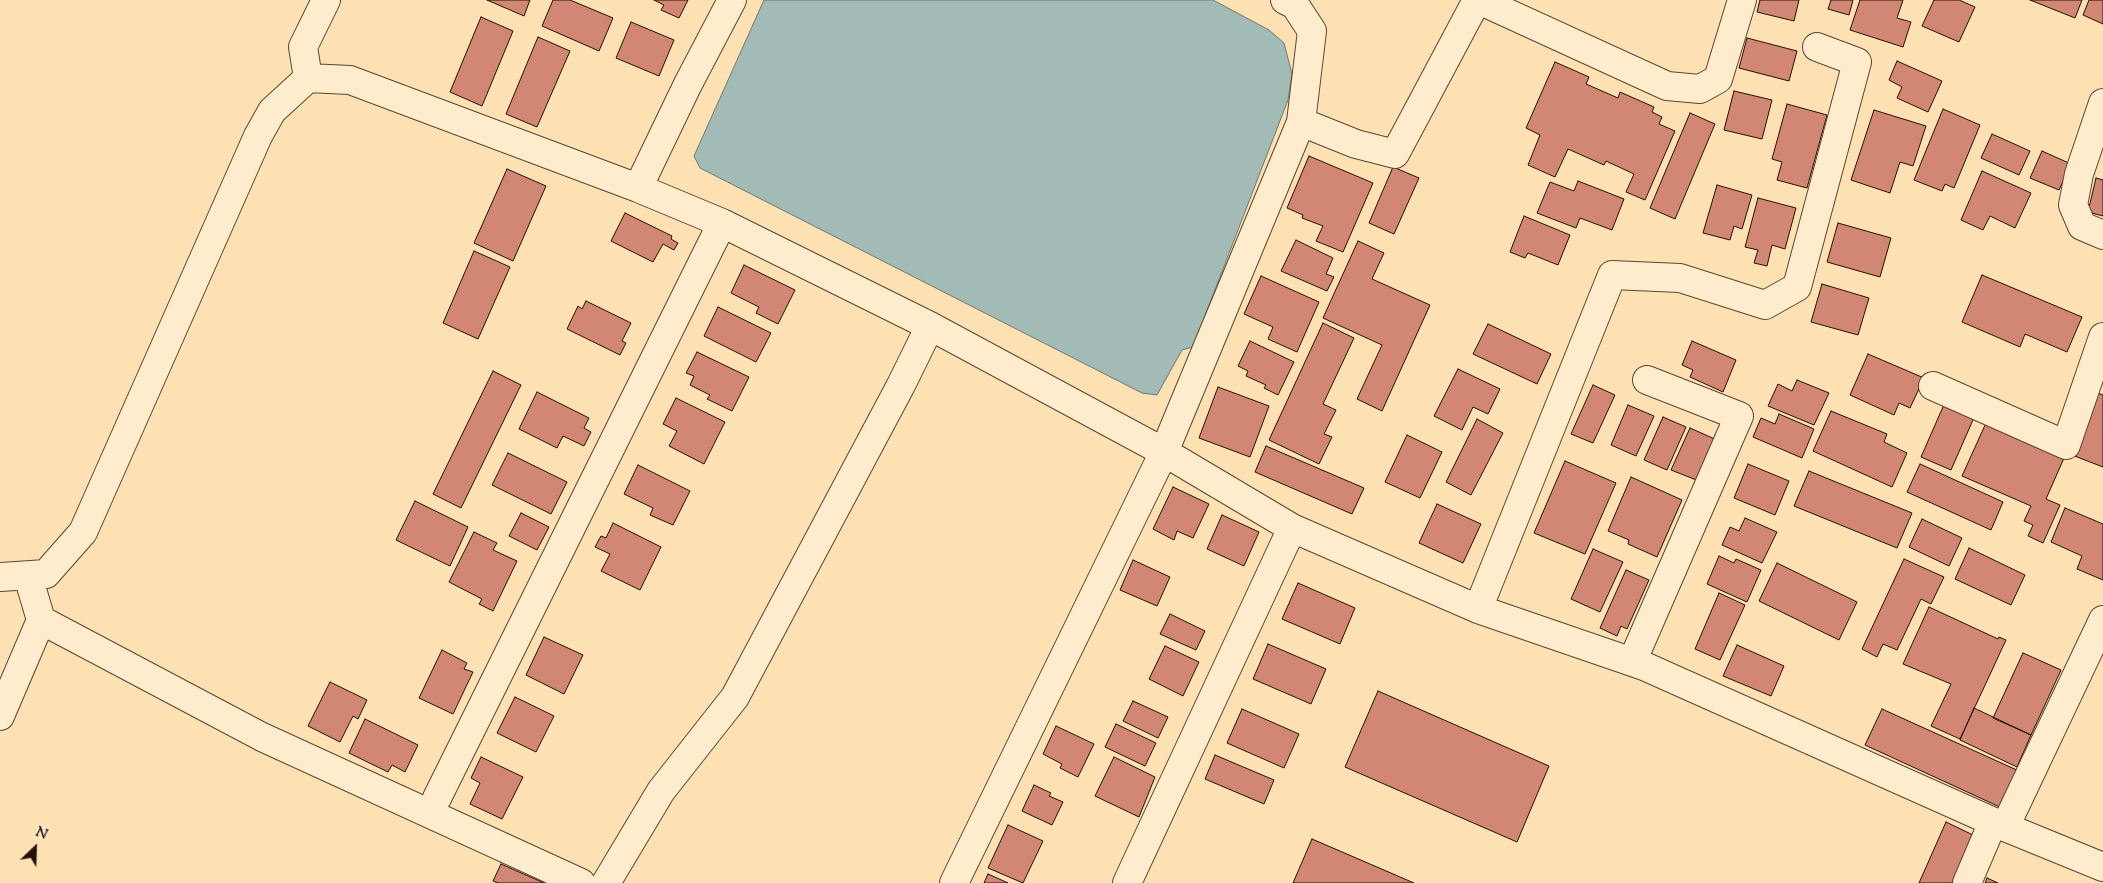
<!DOCTYPE html>
<html>
<head>
<meta charset="utf-8">
<style>
	body { margin:0 }
	#map { position:relative; width:2103px; height:883px; overflow:hidden; background:#fde1b2; font-family:"Sorts Mill Goudy",serif }
	canvas { display:block }
	.north { position:absolute; left:10px; top:823px; width:50px; height:50px; -webkit-text-stroke:4px #feeccd; paint-order:stroke; rotate:24deg; font-size:14px; font-weight:700; line-height:20px; text-align:center; color:#251104 }
	.north::after { content:''; display:block; margin:auto; width:18px; height:22px; background:#251104; clip-path:polygon(50% 0,100% 100%,50% 72%,0 100%) }
</style>
</head>
<body>
<div id="map">
<canvas width="2103" height="883"></canvas>
<div class="north">N</div>
</div>
<script>
const context = document.querySelector('canvas').getContext('2d');
context.lineJoin = 'round';
function paint(path, color) { context.fillStyle = color; context.fill(path, 'evenodd'); }
const poly = rows => new Path2D(rows.map(r => 'M' + r).join(''));
function strokePath(path, color, width, dash) { context.strokeStyle = color; context.lineWidth = width; context.lineCap = dash ? 'butt' : 'round'; context.setLineDash(dash || []); context.stroke(path); }
const water = poly([
	[764,0,1213,0,1269,30,1284,43,1292,74,1288,100,1193,347,1182,350,1157,395,1142,393,700,168,694,156,764,0]
]);
paint(water, '#a2bbb6');
strokePath(water, '#70776f', 1);
const building = poly([
	[487,0,530,0,524,16,487,0],
	[553,0,570,0,613,18,599,51,542,26,553,0],
	[654,0,688,0,679,18,661,10,664,5,654,0],
	[1760,0,1799,0,1794,21,1757,12,1760,0],
	[1831,0,1853,0,1849,15,1828,9,1831,0],
	[1860,0,1903,0,1897,18,1911,22,1903,47,1850,30,1860,0],
	[1934,0,1959,0,1975,7,1959,42,1922,26,1934,0],
	[2030,0,2082,0,2075,18,2030,0],
	[2089,0,2103,0,2103,24,2083,15,2089,0],
	[481,17,513,31,482,106,450,92,481,17],
	[631,22,674,40,659,76,616,58,631,22],
	[538,37,570,51,537,127,506,114,538,37],
	[1747,38,1797,51,1789,81,1739,68,1747,38],
	[1897,61,1942,81,1928,112,1897,98,1902,87,1889,80,1897,61],
	[1555,62,1589,77,1586,84,1618,98,1620,92,1654,107,1652,112,1662,117,1659,124,1675,131,1645,200,1626,192,1634,174,1606,161,1604,165,1568,149,1555,177,1528,165,1540,135,1526,128,1555,62],
	[1734,91,1772,100,1762,139,1724,130,1734,91],
	[1787,104,1827,115,1807,188,1777,180,1782,162,1772,159,1787,104],
	[1943,109,1980,125,1954,188,1945,184,1942,191,1914,180,1943,109],
	[1874,110,1926,126,1913,166,1900,162,1890,193,1851,180,1874,110],
	[1690,113,1715,124,1675,219,1650,208,1690,113],
	[1992,134,2030,151,2019,175,1981,158,1992,134],
	[2042,151,2071,164,2059,190,2030,178,2042,151],
	[1309,156,1373,183,1343,252,1316,241,1323,226,1302,218,1303,215,1287,208,1309,156],
	[1393,167,1419,178,1394,234,1369,223,1393,167],
	[507,169,546,186,513,261,474,243,507,169],
	[1982,171,2031,193,2015,228,1990,216,1983,230,1961,220,1982,171],
	[2096,178,2103,180,2103,216,2088,212,2096,178],
	[1578,181,1624,199,1612,230,1580,218,1576,228,1537,213,1550,182,1574,191,1578,181],
	[1717,185,1752,195,1742,229,1734,226,1730,240,1703,233,1717,185],
	[1758,198,1796,208,1785,249,1772,245,1767,266,1754,263,1758,250,1745,247,1758,198],
	[625,213,672,236,671,239,678,243,674,250,663,244,653,262,611,241,625,213],
	[1524,216,1570,235,1558,265,1528,253,1525,258,1510,252,1524,216],
	[1838,223,1891,238,1880,277,1827,262,1838,223],
	[1296,240,1333,258,1326,274,1334,277,1327,291,1281,271,1296,240],
	[1358,241,1384,253,1372,279,1430,305,1382,411,1357,399,1382,345,1323,318,1358,241],
	[474,251,510,267,478,339,443,323,474,251],
	[744,265,795,290,778,324,756,313,759,307,731,293,744,265],
	[1982,275,2082,317,2067,352,2025,334,2020,347,1962,322,1982,275],
	[1261,276,1319,302,1297,352,1268,339,1273,327,1244,314,1261,276],
	[1822,284,1869,298,1858,335,1811,322,1822,284],
	[586,301,631,323,622,341,626,343,620,355,567,329,578,306,582,309,586,301],
	[718,307,771,333,756,362,704,336,718,307],
	[1323,323,1354,338,1323,404,1336,410,1324,434,1332,437,1319,464,1269,440,1323,323],
	[1488,324,1551,354,1537,384,1473,354,1488,324],
	[1250,341,1294,362,1278,395,1264,388,1266,385,1246,376,1248,371,1238,366,1250,341],
	[1692,341,1736,360,1723,392,1690,377,1693,370,1682,365,1692,341],
	[697,352,749,377,732,411,707,399,710,395,690,385,694,376,686,373,697,352],
	[1868,354,1924,378,1910,408,1899,403,1894,415,1850,395,1868,354],
	[1458,369,1500,389,1488,414,1473,407,1462,430,1434,416,1458,369],
	[493,371,521,385,461,508,433,494,493,371],
	[1797,380,1829,393,1814,425,1768,406,1778,384,1792,391,1797,380],
	[1593,385,1615,395,1593,443,1571,434,1593,385],
	[1218,387,1269,406,1250,457,1199,438,1218,387],
	[537,392,589,418,584,428,591,432,584,446,563,436,557,448,519,429,537,392],
	[2098,393,2103,395,2103,467,2072,455,2098,393],
	[676,398,725,422,704,464,669,446,677,431,663,424,676,398],
	[1946,400,1976,413,1951,470,1921,457,1946,400],
	[1628,405,1654,416,1636,456,1611,445,1628,405],
	[1831,411,1887,434,1884,442,1907,453,1892,487,1813,451,1831,411],
	[1779,414,1814,429,1802,458,1753,437,1761,418,1775,424,1779,414],
	[1663,417,1686,427,1667,470,1644,460,1663,417],
	[1477,419,1503,433,1471,495,1446,482,1477,419],
	[1986,423,2064,458,2046,499,2060,505,2043,543,2028,536,2033,525,2024,521,2031,506,1962,476,1986,423],
	[1690,428,1717,440,1699,481,1671,470,1690,428],
	[1407,435,1442,452,1420,498,1385,482,1407,435],
	[1266,446,1364,488,1352,514,1255,472,1266,446],
	[508,453,567,482,551,514,492,485,508,453],
	[1565,461,1616,483,1585,554,1534,533,1565,461],
	[1748,464,1789,481,1775,515,1734,498,1748,464],
	[1920,464,2003,502,1991,530,1907,492,1920,464],
	[638,465,690,491,673,525,650,515,653,508,624,494,638,465],
	[1809,471,1912,513,1897,548,1794,506,1809,471],
	[1631,477,1682,500,1657,557,1628,544,1629,540,1608,531,1631,477],
	[1173,487,1209,504,1193,538,1177,531,1174,540,1153,529,1173,487],
	[415,501,468,527,450,566,396,540,415,501],
	[1437,504,1481,524,1463,563,1419,543,1437,504],
	[2065,508,2103,524,2103,580,2077,569,2082,556,2051,542,2065,508],
	[521,513,549,527,537,550,509,536,521,513],
	[1222,515,1259,532,1244,566,1207,549,1222,515],
	[1745,518,1777,532,1762,563,1722,545,1730,527,1739,531,1745,518],
	[1922,519,1962,538,1949,566,1909,547,1922,519],
	[613,523,661,547,640,590,601,571,610,554,595,547,601,536,606,538,613,523],
	[474,532,497,543,493,550,517,561,493,611,479,604,482,599,449,582,474,532],
	[1969,548,2025,575,2011,605,1955,579,1969,548],
	[1593,549,1623,562,1600,612,1571,599,1593,549],
	[1719,556,1734,563,1736,559,1761,570,1747,602,1707,584,1719,556],
	[1904,559,1944,577,1931,604,1921,599,1897,650,1883,644,1877,657,1862,649,1904,559],
	[1133,560,1170,577,1157,606,1120,590,1133,560],
	[1777,563,1857,602,1839,640,1759,601,1777,563],
	[1626,570,1649,580,1627,629,1621,626,1617,636,1600,628,1626,570],
	[1298,583,1355,608,1340,644,1282,619,1298,583],
	[1719,593,1745,605,1720,660,1695,649,1719,593],
	[1929,607,1998,639,1999,637,2006,640,1960,739,1931,726,1951,684,1903,664,1929,607],
	[1170,614,1205,631,1196,650,1160,634,1170,614],
	[544,637,583,655,564,694,526,675,544,637],
	[1268,644,1326,669,1311,704,1253,679,1268,644],
	[1737,645,1784,666,1771,696,1723,676,1737,645],
	[1165,646,1199,662,1183,696,1149,679,1165,646],
	[442,650,467,663,464,669,473,672,453,714,419,698,442,650],
	[2023,653,2061,670,2031,735,1993,718,2023,653],
	[330,682,367,700,358,719,353,716,340,742,308,726,330,682],
	[1378,691,1549,766,1517,842,1345,767,1378,691],
	[515,697,554,716,536,752,497,733,515,697],
	[1133,701,1168,717,1158,738,1123,721,1133,701],
	[1974,708,2031,735,2017,767,1960,740,1974,708],
	[1242,709,1299,734,1284,768,1227,743,1242,709],
	[1882,709,2019,771,2002,808,1865,745,1882,709],
	[365,719,418,745,405,772,392,765,388,772,349,753,365,719],
	[1116,724,1156,743,1145,766,1105,747,1116,724],
	[1056,726,1094,744,1078,777,1060,768,1062,764,1043,754,1056,726],
	[1215,755,1274,780,1264,804,1205,779,1215,755],
	[481,757,523,777,502,819,470,804,480,783,471,778,481,757],
	[1114,757,1155,777,1139,817,1095,796,1114,757],
	[1034,785,1051,793,1049,796,1063,802,1052,825,1022,811,1034,785],
	[1946,822,1973,835,1952,883,1919,883,1946,822],
	[1008,825,1043,841,1023,883,988,868,1008,825],
	[1312,839,1414,883,1293,883,1312,839],
	[501,864,544,883,498,883,493,881,501,864],
	[988,874,1008,883,984,883,988,874],
	[1987,878,1998,883,1985,883,1987,878]
]);
paint(building, '#d28674');
strokePath(building, '#251104', 1);
const minor = poly([
	[1479,0,1667,86,1700,89,1718,79,1742,0],
	[308,78,303,47,326,0],
	[2103,103,2079,174,2073,205,2082,226,2103,235],
	[1301,122,1356,144,1395,154,1477,0],
	[638,188,688,84,732,0],
	[1933,386,2066,445,2103,337],
	[0,577,46,574,83,532,258,136,272,111,308,78,350,80,638,188,722,223,930,326,1164,452,1292,528,1478,609,1644,666,2005,827,2103,867],
	[1478,609,1612,275,1680,278,1765,305,1797,287,1857,62,1817,47],
	[41,620,262,737,581,883],
	[1632,662,1739,416,1647,380],
	[0,716,41,620,28,576],
	[437,798,722,223],
	[2005,827,2103,620],
	[606,883,661,791,735,697,901,385,930,326],
	[954,883,1164,452,1301,122,1312,31,1295,5,1285,0],
	[1127,883,1292,528],
	[1967,883,1993,822]
]);
strokePath(minor, '#5b4530', 30);
strokePath(minor, '#feeccd', 28);
</script>
</body>
</html>
